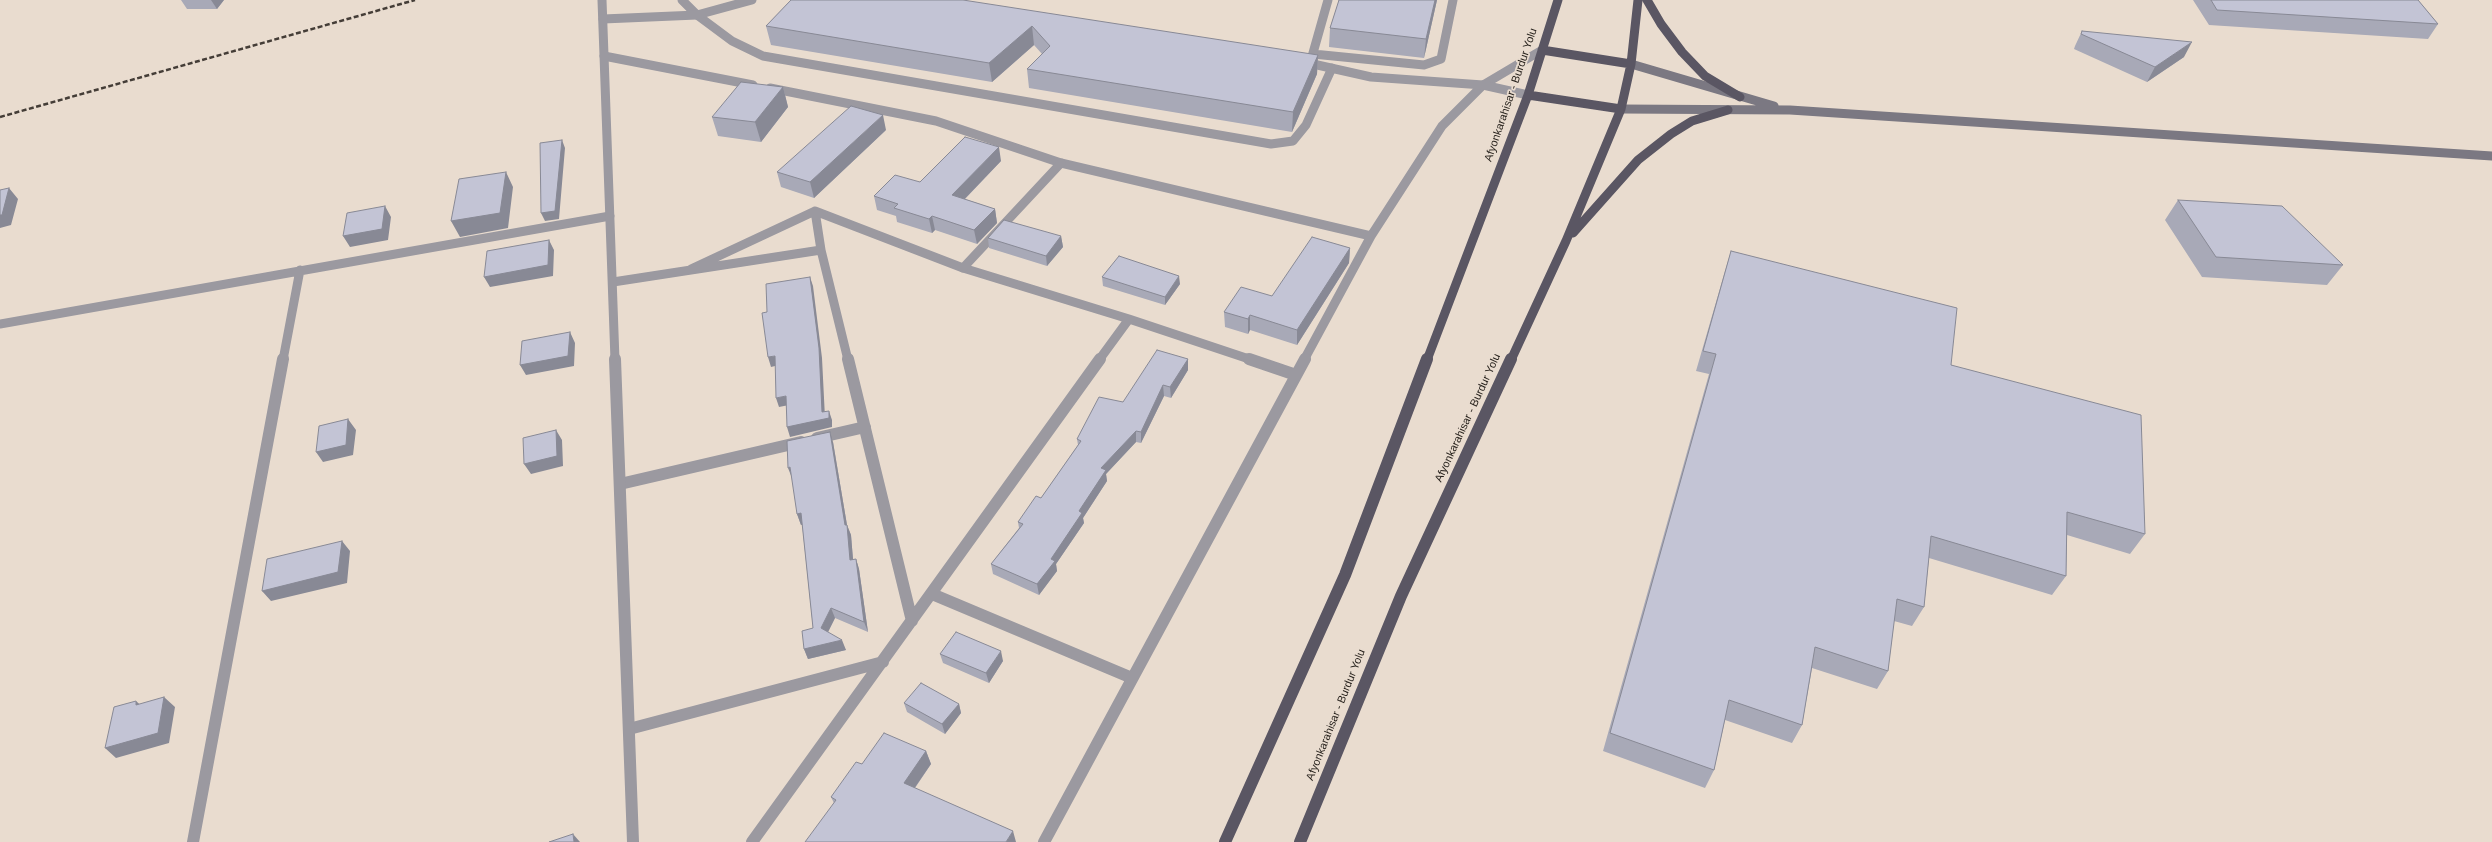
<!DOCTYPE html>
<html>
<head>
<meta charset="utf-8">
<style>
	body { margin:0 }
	canvas { display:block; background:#e9dccf }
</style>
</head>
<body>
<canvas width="2492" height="842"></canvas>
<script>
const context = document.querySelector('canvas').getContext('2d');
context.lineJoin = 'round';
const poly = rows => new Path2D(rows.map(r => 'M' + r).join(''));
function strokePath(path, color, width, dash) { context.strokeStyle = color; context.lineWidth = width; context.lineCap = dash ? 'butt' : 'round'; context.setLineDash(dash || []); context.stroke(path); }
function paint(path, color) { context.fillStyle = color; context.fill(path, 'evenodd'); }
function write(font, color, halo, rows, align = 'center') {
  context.font = font + ' Helvetica,sans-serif'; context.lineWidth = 3.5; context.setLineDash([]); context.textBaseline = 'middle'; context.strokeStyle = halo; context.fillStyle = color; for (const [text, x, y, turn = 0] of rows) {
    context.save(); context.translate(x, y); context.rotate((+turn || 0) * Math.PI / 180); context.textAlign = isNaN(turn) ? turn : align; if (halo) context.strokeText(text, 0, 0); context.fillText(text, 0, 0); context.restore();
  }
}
strokePath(poly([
	[682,0,697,15,732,41,763,56,1271,144,1293,141,1306,125,1332,68],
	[1313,54,1424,65,1441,59,1453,0],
	[604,56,753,85],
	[1311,60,1328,0],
	[770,88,936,121,1061,163,1371,236],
	[815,211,821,250,848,360],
	[691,269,815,211,963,268,1129,319,1252,360],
	[613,282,821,250],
	[1099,360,1129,319],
	[1304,360,1371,236,1442,126,1483,85,1542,50]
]), '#9b99a0', 9);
strokePath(poly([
	[848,359,912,621],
	[1249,359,1296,375],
	[817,438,865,427],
	[620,484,801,442],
	[932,594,1132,678],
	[629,729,883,662],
	[752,842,1100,359],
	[1044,842,1305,359]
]), '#9b99a0', 12);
strokePath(poly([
	[603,19,697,15,752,0],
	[1304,62,1371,77,1483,85,1528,95],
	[963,268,1061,163],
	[0,324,610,216],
	[283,360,300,270]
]), '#9b99a0', 9);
strokePath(poly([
	[193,842,283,359]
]), '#9b99a0', 12);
strokePath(poly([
	[602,0,615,360]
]), '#9b99a0', 9);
strokePath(poly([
	[615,359,633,842]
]), '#9b99a0', 12);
strokePath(poly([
	[1631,64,1774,106],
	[1621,109,1790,110,2492,156]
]), '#7b7882', 9);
strokePath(poly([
	[1647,0,1661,24,1682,52,1705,76,1740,97],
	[1542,50,1631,64],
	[1528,95,1621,109],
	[1573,233,1638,160,1671,134,1692,121,1728,110],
	[1427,360,1528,95,1558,0],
	[1511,360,1566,241,1621,109,1631,64,1638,0]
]), '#5a5663', 9);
strokePath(poly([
	[1225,842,1345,575,1427,359],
	[1300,842,1401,596,1511,359]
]), '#5a5663', 12);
strokePath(poly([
	[0,117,415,0]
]), '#443d37', 2.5, [5, 2.5]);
paint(poly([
	[181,0,224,0,217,9,187,9],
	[791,0,1318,55,1317,74,1292,132,1029,88,1027,69,1042,54,1034,45,992,82,771,45,766,26],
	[1339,0,1437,0,1424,58,1329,47,1330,28],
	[2193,0,2418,0,2438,24,2428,39,2209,25],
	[2082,31,2184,57,2147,82,2074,49,2075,46],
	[783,87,788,107,761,142,718,136,712,117],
	[886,130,814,198,781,187,777,172],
	[1001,161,965,199,995,209,997,223,977,244,935,230,932,233,897,222,896,216,877,210,874,196,920,182],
	[2178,200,2343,265,2327,285,2202,277,2165,220],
	[1061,236,1063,247,1047,266,989,248,988,238],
	[1350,248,1349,263,1297,345,1250,330,1248,334,1225,327,1224,312,1272,296],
	[1731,251,1951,365,2145,534,2130,554,2067,535,2066,576,2052,595,1929,558,1924,607,1912,626,1894,621,1888,671,1877,689,1812,668,1802,725,1792,743,1725,720,1714,770,1705,788,1603,751,1709,374,1696,371,1725,271],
	[1102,277,1180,284,1165,305,1103,286],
	[1188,359,1188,370,1171,398,1164,396,1141,443,1136,442,1106,474,1107,481,1083,518,1084,523,1056,564,1057,571,1039,595,993,574,991,564,1019,528,1018,522,1041,498,1078,445,1077,439,1123,402],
	[833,442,847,525,851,535,853,560,856,559,859,569,868,632,835,618,828,632,846,650,808,659,804,649,813,628,802,524,801,525,797,514],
	[940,654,1003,661,989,683,943,663],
	[904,703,959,704,961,713,945,734,907,712],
	[926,751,931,764,915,788,834,803,831,797,862,764]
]), '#a8a9b7');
paint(poly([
	[211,0,224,0,217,9],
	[1435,0,1437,0,1424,58,1426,39],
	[1032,26,1034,45,992,82,989,63],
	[2192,42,2184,57,2147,82,2155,67],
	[1318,55,1317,74,1292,132,1293,112],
	[783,87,788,107,761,142,755,122],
	[883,115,886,130,814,198,810,182],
	[562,140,565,148,559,219,545,221,541,213],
	[999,147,1001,161,955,209,952,195],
	[506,172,513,187,508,228,460,237,451,221],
	[9,188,18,199,11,225,0,228,0,215],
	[385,206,391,217,388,240,350,247,343,236],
	[995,209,997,223,977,244,974,230],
	[932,216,935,230,932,233,929,219],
	[1061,236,1063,247,1047,266,1046,256],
	[549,240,554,250,553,276,490,287,484,277],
	[1350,248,1349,263,1297,345,1297,330],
	[1179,276,1180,284,1165,305,1165,297],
	[810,277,813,286,822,358,825,418,829,411,832,420,832,427,790,437,787,427],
	[1250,315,1250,330,1248,334,1248,319],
	[570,332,575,343,574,366,526,375,520,365],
	[775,356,779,365,771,367,768,357],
	[1188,359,1188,370,1171,398,1170,387],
	[1163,385,1164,396,1141,443,1141,432],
	[786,396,789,405,779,407,776,398],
	[348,419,356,430,353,455,323,462,316,452],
	[556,430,562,440,563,466,531,474,524,464],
	[1136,431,1136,442,1106,474,1107,481,1083,518,1084,523,1056,564,1057,571,1039,595,1037,584,1051,559,1079,511,1101,468],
	[830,432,833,442,848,531,847,525,851,535,854,571,850,560],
	[790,467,792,478,788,468],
	[801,513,805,524,801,525,797,514],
	[342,541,350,551,347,583,271,601,262,591],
	[856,559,859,569,868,632,864,622],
	[831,608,835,618,825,638,821,628],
	[842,640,846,650,808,659,804,649],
	[1001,651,1003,661,989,683,986,673],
	[164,697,175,707,169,743,116,758,105,748],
	[136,701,147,711,136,705],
	[959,704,961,713,945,734,942,724],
	[926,751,931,764,909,796,904,783],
	[1013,831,1016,842,1006,842],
	[573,834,580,842,574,842]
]), '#888995');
const building = poly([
	[791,0,963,0,1318,55,1293,112,1027,69,1050,46,1032,26,989,63,766,26,791,0],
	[1339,0,1435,0,1426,39,1330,28,1339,0],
	[2211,0,2418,0,2438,24,2217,10,2211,0],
	[2082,31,2192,42,2155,67,2081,34,2082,31],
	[741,82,783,87,755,122,712,117,741,82],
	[851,106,883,115,810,182,777,172,851,106],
	[965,137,999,147,952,195,995,209,974,230,932,216,929,219,894,208,898,204,874,196,895,175,920,182,965,137],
	[562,140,555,211,541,213,540,143,562,140],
	[506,172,500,213,451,221,459,179,506,172],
	[9,188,2,215,0,215,0,190,9,188],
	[2178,200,2282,206,2343,265,2216,257,2178,200],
	[385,206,382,229,343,236,347,213,385,206],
	[1004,220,1061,236,1046,256,988,238,1004,220],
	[1312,237,1350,248,1297,330,1250,315,1248,319,1224,312,1241,287,1272,296,1312,237],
	[549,240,548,265,484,277,487,251,549,240],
	[1731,251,1957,308,1951,365,2141,415,2145,534,2067,512,2066,576,1931,536,1924,607,1897,599,1888,671,1815,647,1802,725,1729,700,1714,770,1610,733,1716,354,1703,351,1731,251],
	[1119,256,1179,276,1165,297,1102,277,1119,256],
	[810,277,819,348,822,412,829,411,829,418,787,427,786,396,776,398,775,356,768,357,762,313,767,312,766,284,810,277],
	[570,332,568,356,520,365,522,341,570,332],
	[1157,350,1188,359,1170,387,1163,385,1141,432,1136,431,1101,468,1106,470,1079,511,1082,513,1051,559,1055,561,1037,584,991,564,1023,524,1018,522,1036,496,1041,498,1081,441,1077,439,1099,397,1123,402,1157,350],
	[348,419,346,445,316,452,319,426,348,419],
	[556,430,557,456,524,464,523,438,556,430],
	[830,432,845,525,847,525,850,560,856,559,864,622,831,608,821,628,842,640,804,649,802,631,813,628,801,513,797,514,790,467,788,468,787,441,830,432],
	[342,541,338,572,262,591,267,559,342,541],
	[956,632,1001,651,986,673,940,654,956,632],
	[921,683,959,704,942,724,904,703,921,683],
	[164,697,158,733,105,748,114,707,136,701,136,705,164,697],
	[884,733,926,751,904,783,1013,831,1006,842,805,842,836,800,831,797,856,762,862,764,884,733],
	[573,834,574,842,549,842,573,834]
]);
paint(building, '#c3c4d5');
strokePath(building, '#888995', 1);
write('11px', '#231e19', '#e9dccf', [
	["Afyonkarahisar - Burdur Yolu",1511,95,-71],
	["Afyonkarahisar - Burdur Yolu",1468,418,-65],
	["Afyonkarahisar - Burdur Yolu",1336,715,-68]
]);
</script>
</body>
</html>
